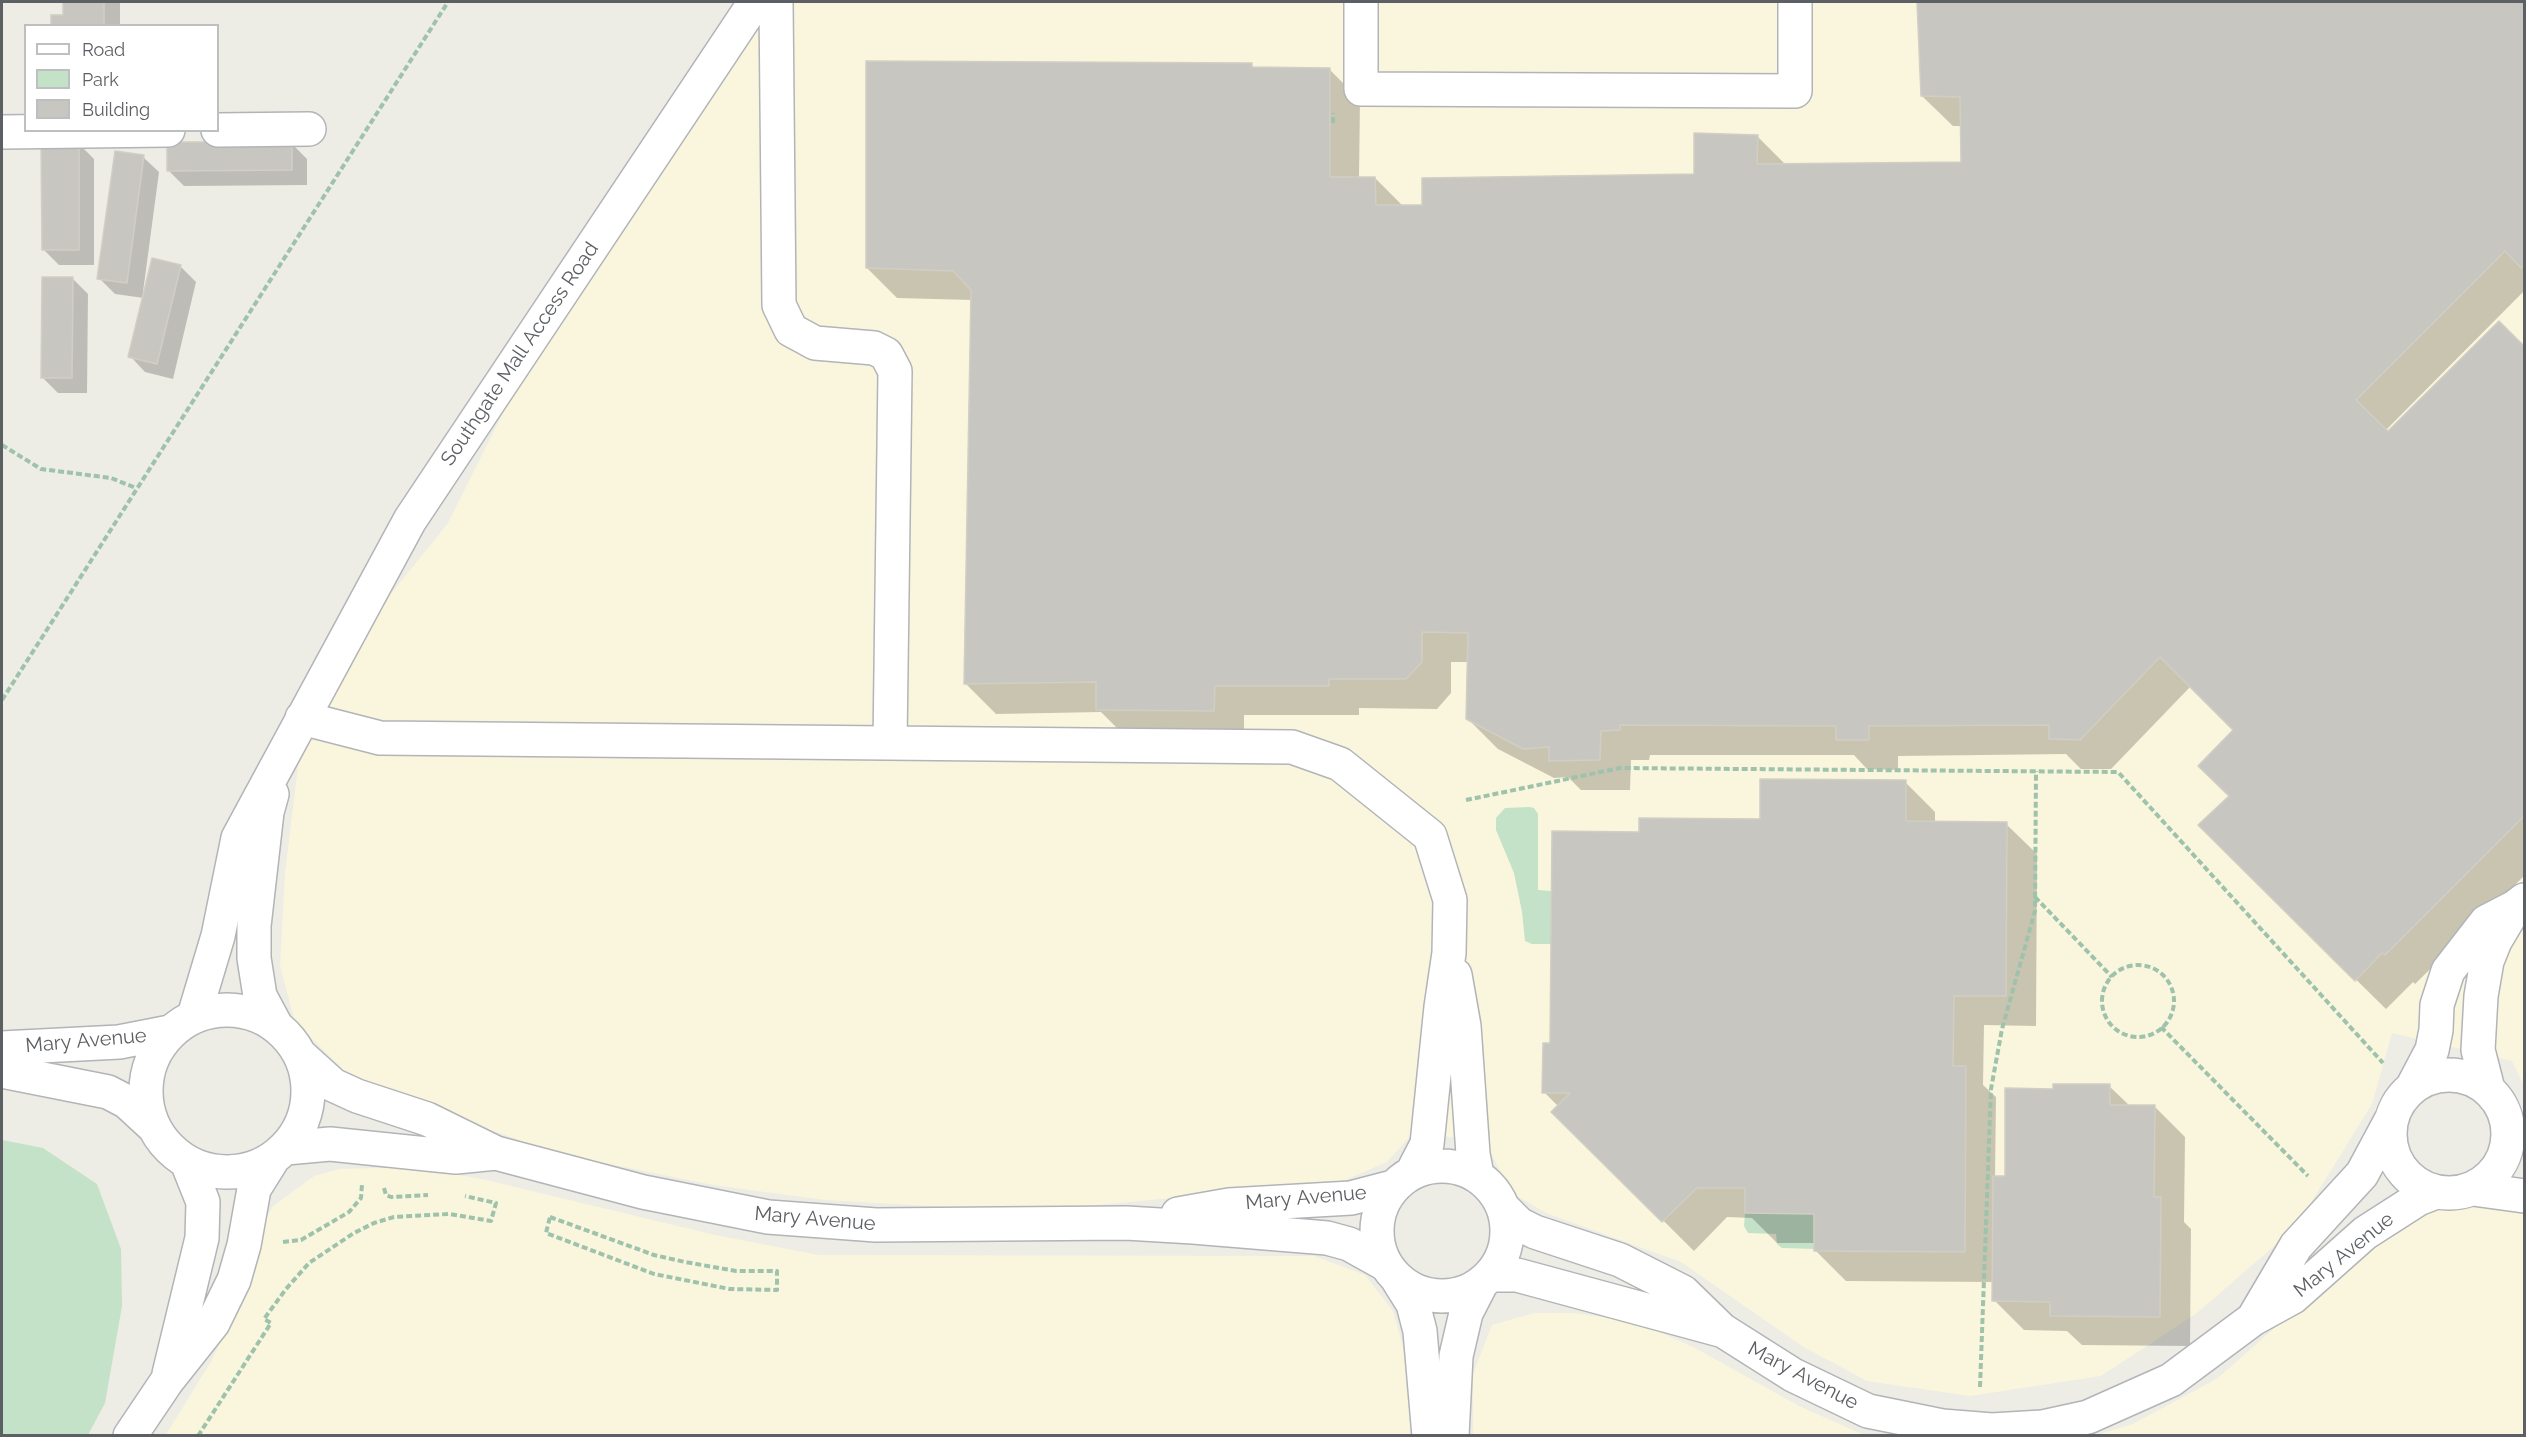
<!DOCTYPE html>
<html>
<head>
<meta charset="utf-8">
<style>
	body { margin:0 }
	#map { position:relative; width:2526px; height:1437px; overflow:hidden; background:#edece5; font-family:Raleway,sans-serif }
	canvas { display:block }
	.frame { position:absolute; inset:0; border:3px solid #5c5f63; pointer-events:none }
	.legend { position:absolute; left:24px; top:24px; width:195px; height:108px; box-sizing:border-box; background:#fff; border:2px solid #bebfc1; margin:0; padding:8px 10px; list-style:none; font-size:18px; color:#5c5f63 }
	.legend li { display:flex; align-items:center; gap:12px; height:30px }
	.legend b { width:30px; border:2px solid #bebfc1 }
</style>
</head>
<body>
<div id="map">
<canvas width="2526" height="1437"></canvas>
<div class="frame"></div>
<ul class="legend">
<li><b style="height:8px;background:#fff"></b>Road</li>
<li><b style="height:16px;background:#c4e2c7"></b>Park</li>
<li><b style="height:16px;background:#c8c6c1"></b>Building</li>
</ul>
</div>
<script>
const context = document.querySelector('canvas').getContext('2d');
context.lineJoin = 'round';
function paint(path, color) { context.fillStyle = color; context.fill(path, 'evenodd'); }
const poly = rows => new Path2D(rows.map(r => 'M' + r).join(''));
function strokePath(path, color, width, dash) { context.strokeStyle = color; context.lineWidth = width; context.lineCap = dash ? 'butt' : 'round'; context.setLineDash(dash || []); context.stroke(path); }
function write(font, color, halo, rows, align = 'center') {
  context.font = font + ' Raleway,sans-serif'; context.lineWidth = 5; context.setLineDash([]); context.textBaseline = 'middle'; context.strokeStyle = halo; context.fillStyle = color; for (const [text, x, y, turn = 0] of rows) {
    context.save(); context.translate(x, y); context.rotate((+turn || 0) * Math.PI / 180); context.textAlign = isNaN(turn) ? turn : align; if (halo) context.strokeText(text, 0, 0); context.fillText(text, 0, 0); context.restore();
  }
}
paint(poly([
	[774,2,2524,2,2524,1086,2512,1061,2392,1033,2372,1104,2296,1227,2197,1313,2101,1376,1970,1396,1867,1381,1802,1346,1681,1262,1546,1213,1512,1193,1485,1142,1414,1132,1387,1162,1343,1181,1089,1206,949,1207,825,1200,713,1185,555,1153,356,1082,295,1022,280,966,285,873,298,766,370,620,448,523,510,399],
	[411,1167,482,1179,715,1235,819,1255,1314,1256,1365,1275,1393,1311,1410,1371,1410,1435,165,1436,212,1360,252,1273,261,1227,273,1206,314,1176,340,1169],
	[2493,1204,2524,1212,2524,1435,2094,1436,2135,1423,2218,1378,2385,1230,2414,1213],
	[1534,1313,1574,1313,1638,1322,1695,1348,1799,1406,1864,1435,1473,1435,1473,1374,1492,1325]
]), '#faf6dd');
paint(poly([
	[1529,807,1534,808,1538,814,1538,890,1551,891,1551,944,1532,944,1525,941,1522,912,1514,873,1496,830,1496,818,1505,808],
	[2,1140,43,1148,97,1184,121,1249,122,1306,105,1403,88,1435,2,1435],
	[1745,1213,1814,1214,1814,1249,1782,1248,1777,1244,1776,1234,1748,1233,1744,1226]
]), '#c4e2c7');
paint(poly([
	[64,2,120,2,120,26,52,26,64,16],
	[1919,2,2524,2,2524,291,2385,431,2388,433,2499,323,2524,348,2524,876,2415,984,2413,982,2386,1009,2200,826,2230,797,2235,730,2191,686,2111,769,2081,769,2066,754,1898,756,1898,770,1867,769,1854,755,1650,755,1649,760,1631,760,1630,790,1581,790,1568,777,1554,778,1498,749,1468,719,1469,662,1451,662,1451,693,1437,709,1359,708,1359,715,1244,715,1244,740,1128,739,1101,712,996,714,966,684,972,300,897,298,867,268,1251,65,1254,68,1330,70,1360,100,1359,178,1375,178,1403,206,1424,206,1696,175,1757,136,1786,165,1963,164,1962,126,1953,126,1922,96],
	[218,78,219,79,219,117,218,117],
	[78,143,94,159,94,265,59,265,43,249],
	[291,143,307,159,307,185,184,186,168,170],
	[143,157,159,172,143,292,180,266,196,282,173,379,145,372,130,356,144,298,115,294,99,278],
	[72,278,88,294,87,393,58,393,43,378],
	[1905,782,1935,812,1935,823,2006,824,2037,854,2036,1026,1984,1025,1983,1085,1996,1097,1995,1178,2006,1178,2055,1090,2109,1086,2130,1106,2155,1107,2185,1137,2184,1222,2191,1229,2190,1346,2082,1345,2067,1331,2024,1330,1994,1300,1994,1282,1846,1281,1816,1251,1816,1243,1777,1243,1752,1218,1727,1217,1694,1251,1554,1112,1559,1107,1544,1092,1552,1044,1641,833,1761,821]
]), '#0003');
const building = poly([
	[63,2,104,2,104,26,51,26,51,15,63,15,63,2],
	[1917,2,2524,2,2524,265,2521,268,2505,251,2356,400,2388,431,2499,321,2524,346,2524,816,2385,955,2382,953,2355,981,2198,825,2229,796,2198,766,2233,730,2160,657,2080,740,2049,739,2049,725,1869,726,1869,740,1836,740,1836,726,1620,725,1620,730,1601,731,1600,760,1549,761,1549,747,1523,749,1466,719,1468,633,1422,632,1422,662,1406,679,1329,679,1329,686,1215,686,1214,711,1096,710,1096,682,964,684,971,290,953,271,866,268,866,61,1252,63,1252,67,1330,68,1330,177,1375,177,1376,205,1422,205,1422,178,1694,174,1694,133,1758,135,1757,164,1961,162,1960,97,1921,96,1917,2],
	[41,142,79,142,79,250,42,250,41,142],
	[167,142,292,142,292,170,167,171,167,142],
	[115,151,144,155,127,283,97,279,115,151],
	[152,258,181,265,157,364,128,357,152,258],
	[42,277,73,277,72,378,41,378,42,277],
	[1760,779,1906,780,1906,821,2007,822,2006,996,1954,996,1953,1066,1966,1066,1965,1252,1814,1251,1814,1214,1745,1213,1745,1188,1697,1188,1662,1222,1551,1112,1570,1093,1542,1093,1543,1043,1550,1043,1552,831,1639,832,1639,818,1760,819,1760,779],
	[2053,1084,2110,1084,2110,1105,2155,1105,2154,1197,2161,1197,2160,1317,2050,1316,2050,1302,1992,1301,1993,1176,2005,1176,2005,1088,2053,1089,2053,1084]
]);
paint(building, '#c8c6c1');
strokePath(building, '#d1cec4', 1.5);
const minor = poly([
	[776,2,779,305,791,330,804,337,815,343,874,348,886,354,895,371,890,743],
	[1361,2,1361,89,1795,91,1795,2],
	[218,130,309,129],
	[2,132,168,130],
	[302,718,380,738,1292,747,1340,764,1430,836,1450,900,1449,953,1441,1007,1427,1144,1412,1173],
	[272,794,267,812,254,926,254,958,260,996,275,1024],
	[1455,975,1464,1026,1473,1154,1477,1175],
	'146 1091a81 81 0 1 1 162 0a81 81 0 1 1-162 0Z',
	[194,1016,218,936,238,838,410,520,755,2],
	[2,1048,119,1042,170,1032],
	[301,1056,333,1085,357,1096,427,1119,496,1153,643,1192,768,1217,876,1225,1126,1223,1193,1227,1327,1238,1349,1244,1385,1264],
	[2,1071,108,1092,127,1102,154,1127],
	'2390 1134a59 59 0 1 1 118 0a59 59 0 1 1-118 0Z',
	[2412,1088,2432,1050,2436,1030,2437,1005,2448,971,2486,922,2515,907,2524,900],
	[2488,1089,2478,1050,2481,996,2487,961,2495,941,2511,914],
	[286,1148,330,1144,456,1157,496,1153],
	'1377 1231a65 65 0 1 1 130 0a65 65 0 1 1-130 0Z',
	[2473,1189,2524,1196],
	[1505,1210,1519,1224,1535,1232,1620,1260,1683,1292,1722,1330,1793,1375,1868,1411,1942,1426,1992,1430,2042,1427,2088,1417,2171,1380,2253,1319,2293,1297,2365,1233,2418,1199,2436,1192],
	[1178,1214,1229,1205,1351,1198,1393,1187],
	[1492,1275,1517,1275,1720,1330],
	[1398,1280,1413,1304,1420,1331,1429,1436],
	[2253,1319,2296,1246,2362,1174,2391,1120],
	[169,1374,202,1238,203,1202,187,1162],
	[130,1436,167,1381,213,1323,234,1280,244,1245,254,1189,274,1157],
	[1452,1436,1456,1356,1466,1313,1482,1282]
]);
strokePath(minor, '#b2b4b8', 36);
strokePath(poly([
	[1333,123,1333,113],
	[2,445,41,469,111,478,136,488],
	[2,700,448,2],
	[1466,800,1620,768,2118,772,2383,1063],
	[2035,897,2112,977],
	'2102 1001a36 36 0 1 1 72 0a36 36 0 1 1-72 0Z',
	[2161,1027,2308,1176],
	[384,1188,386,1195,391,1197,428,1195],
	[550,1217,654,1255,685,1262,736,1271,777,1271,777,1290,730,1289,654,1274,546,1233,550,1217],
	[283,1242,301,1240,349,1212,361,1198,362,1184],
	[1980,1387,1991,1089,2002,1029,2035,911,2036,771],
	[198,1436,271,1323,264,1319,286,1289,309,1263,354,1233,374,1223,394,1217,449,1214,491,1221,496,1203,465,1196]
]), '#9ec2ab', 4, [6, 3]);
strokePath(minor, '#fff', 33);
write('20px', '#5c5f63', '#fff', [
	["Southgate Mall Access Road",520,354,-56],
	["Mary Avenue",86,1041,-5],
	["Mary Avenue",1306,1198,-5],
	["Mary Avenue",815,1219,5],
	["Mary Avenue",2344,1255,-39],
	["Mary Avenue",1803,1376,28]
]);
</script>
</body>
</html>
